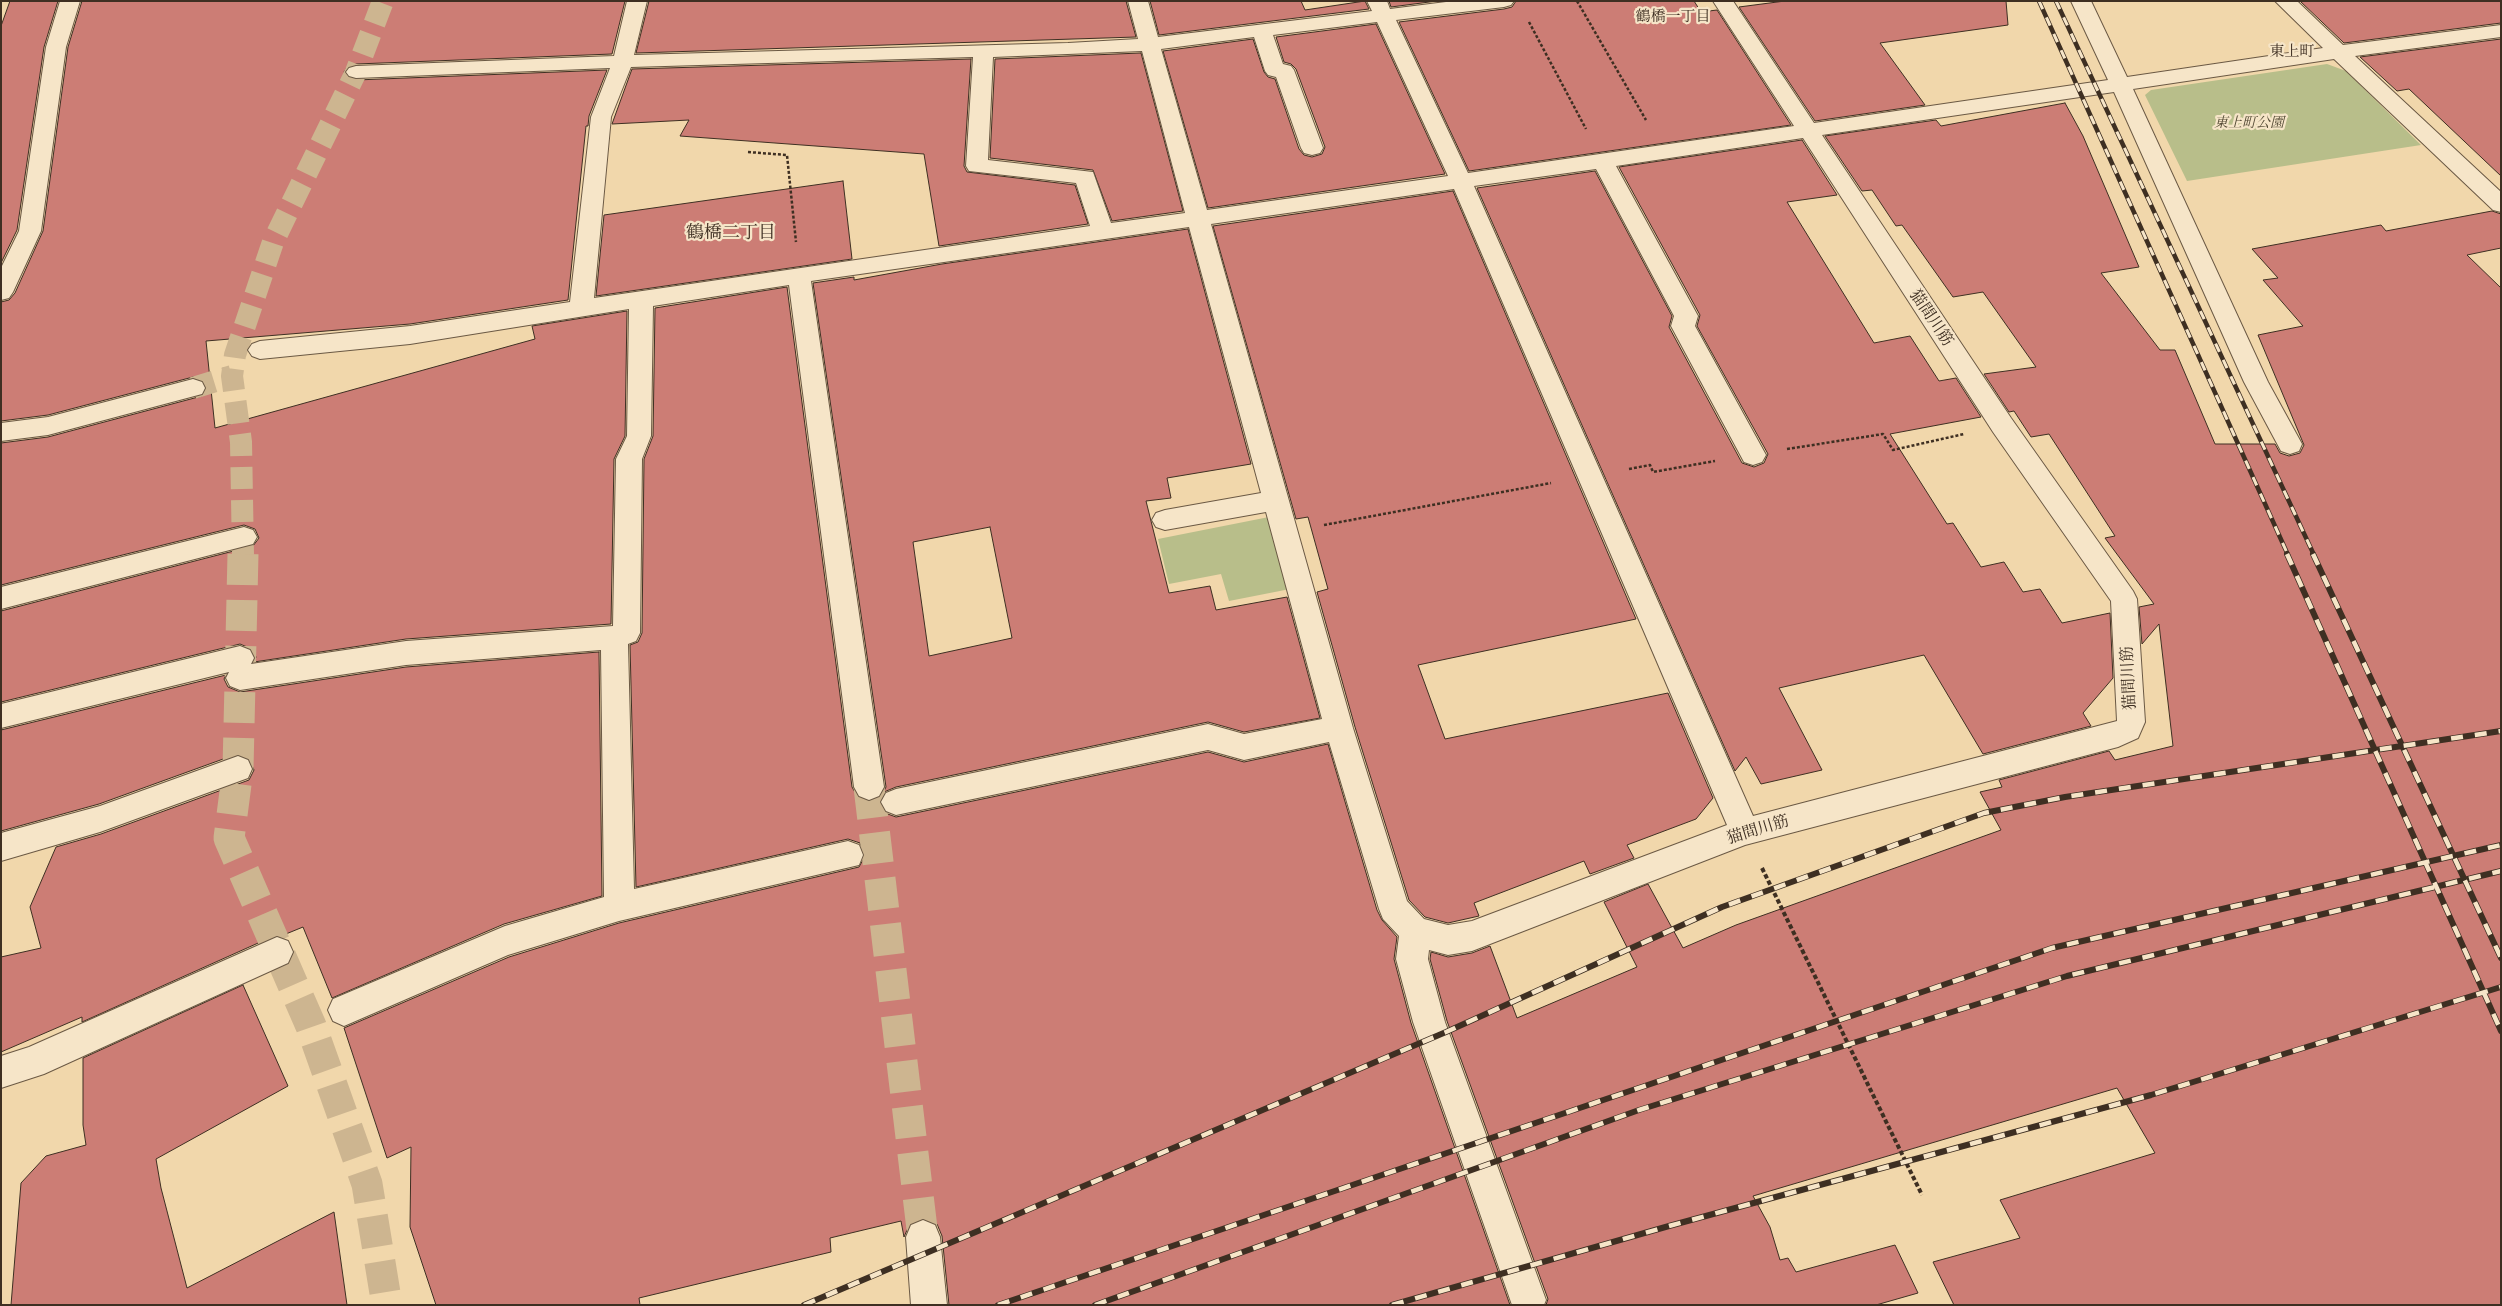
<!DOCTYPE html>
<html>
<head>
<meta charset="utf-8">
<style>
	body { margin:0 }
	#map { position:relative; width:2502px; height:1306px; overflow:hidden; background:#f1d7ab; font-family:"EB Garamond",serif }
	canvas { display:block }
	.frame { position:absolute; inset:0; border:2px solid #3e2f22; pointer-events:none }
</style>
</head>
<body>
<div id="map">
<canvas width="2502" height="1306"></canvas>
<div class="frame"></div>
</div>
<script>
const context = document.querySelector('canvas').getContext('2d');
context.lineJoin = 'round';
function paint(path, color) { context.fillStyle = color; context.fill(path, 'evenodd'); }
const poly = rows => new Path2D(rows.map(r => 'M' + r).join(''));
function strokePath(path, color, width, dash) { context.strokeStyle = color; context.lineWidth = width; context.lineCap = dash ? 'butt' : 'round'; context.setLineDash(dash || []); context.stroke(path); }
function write(font, color, halo, rows, align = 'center') {
  context.font = font + ' "EB Garamond","Noto Serif JP",serif'; context.lineWidth = 4.5; context.setLineDash([]); context.textBaseline = 'middle'; context.strokeStyle = halo; context.fillStyle = color; for (const [text, x, y, turn = 0] of rows) {
    context.save(); context.translate(x, y); context.rotate((+turn || 0) * Math.PI / 180); context.textAlign = isNaN(turn) ? turn : align; if (halo) context.strokeText(text, 0, 0); context.fillText(text, 0, 0); context.restore();
  }
}
paint(poly([
	[2327,64,2346,71,2421,145,2187,181,2145,95,2151,90],
	[1269,517,1290,589,1229,601,1221,574,1169,584,1158,539]
]), '#b8be8a');
const building = poly([
	[10,1,58,1,44,47,17,230,1,263,1,26,10,1],
	[82,1,625,1,612,54,356,64,348,66,344,72,348,78,356,80,607,70,589,116,588,126,586,126,568,300,410,324,206,341,215,428,535,339,532,326,627,311,625,436,614,459,611,624,406,639,254,662,256,657,252,649,240,644,1,702,1,611,253,546,259,538,255,529,244,525,1,585,1,443,48,437,202,396,207,389,203,380,193,377,48,415,1,421,1,302,9,300,15,293,43,231,68,47,82,1],
	[649,1,1126,1,1136,37,636,53,649,1],
	[1150,1,1301,1,1305,10,1365,1,1369,9,1159,35,1150,1],
	[1389,1,1437,1,1391,7,1389,1],
	[1516,1,1694,1,1701,12,1717,10,1791,125,1469,171,1399,22,1504,9,1512,7,1516,1],
	[1785,1,2006,1,2008,25,1880,43,1925,105,1815,121,1739,7,1785,1],
	[2300,1,2501,1,2501,23,2344,43,2300,1],
	[1376,24,1445,174,1208,208,1163,51,1253,39,1264,72,1268,77,1275,79,1299,149,1304,155,1312,157,1322,154,1325,147,1296,69,1291,64,1284,62,1276,37,1376,24],
	[2501,39,2501,176,2409,89,2397,91,2360,57,2501,39],
	[1141,53,1183,211,1112,221,1093,170,990,158,995,59,1141,53],
	[971,59,964,166,967,172,1075,185,1088,224,939,246,924,154,680,136,689,120,612,124,632,69,971,59],
	[2065,103,2083,136,2139,267,2101,273,2160,350,2175,350,2215,444,2275,444,2280,453,2289,456,2300,453,2304,445,2258,335,2303,326,2263,280,2278,278,2252,249,2381,225,2386,231,2492,211,2501,214,2501,248,2467,255,2501,288,2501,1305,1954,1305,1933,1262,2020,1238,2000,1200,2155,1153,2117,1088,1753,1196,1770,1227,1780,1260,1788,1258,1796,1272,1895,1245,1918,1293,1876,1305,1546,1305,1548,1299,1447,1021,1430,959,1431,952,1448,957,1472,953,1490,946,1517,1018,1637,967,1604,902,1648,884,1683,948,1736,925,2001,830,1980,792,2002,787,1999,780,2109,751,2115,760,2173,746,2159,624,2142,644,2139,607,2154,604,2105,538,2115,536,2049,434,2031,437,2014,411,2009,412,1984,374,2036,367,1983,292,1953,297,1902,225,1896,226,1872,190,1862,191,1825,136,1936,120,1941,126,2065,103],
	[1802,140,1837,195,1787,202,1874,343,1910,336,1939,381,1956,378,1981,417,1890,434,1947,524,1953,523,1981,567,2004,562,2023,592,2040,589,2062,623,2110,613,2113,678,2083,713,2091,726,1983,754,1924,655,1779,688,1822,770,1761,784,1746,757,1735,771,1477,188,1595,171,1672,316,1669,327,1742,463,1754,467,1764,463,1768,454,1697,326,1700,315,1619,167,1802,140],
	[843,181,852,259,596,296,604,215,843,181],
	[1453,191,1636,619,1418,665,1445,739,1668,693,1713,798,1696,819,1627,845,1634,858,1590,874,1584,861,1474,903,1479,916,1448,923,1425,917,1409,900,1355,727,1317,592,1328,589,1308,517,1296,519,1213,226,1453,191],
	[1188,229,1251,464,1167,478,1171,498,1146,501,1169,593,1210,586,1216,610,1287,597,1320,718,1244,732,1208,722,896,787,884,792,879,803,885,813,896,817,1208,752,1244,762,1328,744,1377,910,1382,920,1397,937,1394,959,1411,1023,1510,1305,949,1305,942,1236,937,1224,924,1218,910,1223,904,1237,901,1221,830,1238,831,1252,639,1298,640,1305,436,1305,410,1227,411,1147,387,1158,344,1028,509,957,619,923,859,867,865,856,860,843,848,839,636,887,630,645,638,642,642,633,644,459,653,436,655,308,787,287,852,787,858,798,870,802,881,797,886,787,813,283,854,277,854,280,942,264,1188,229],
	[990,527,1012,638,929,656,913,542,990,527],
	[599,652,602,896,504,924,332,998,303,927,281,936,276,935,82,1022,82,1017,1,1052,1,957,41,948,30,907,56,847,101,834,249,780,254,770,249,758,237,754,99,804,1,831,1,730,226,675,224,679,228,687,240,692,406,667,599,652],
	[243,985,288,1086,156,1159,161,1188,187,1288,334,1212,347,1305,11,1305,21,1183,46,1156,86,1145,83,1125,83,1058,243,985]
]);
paint(building, '#cc7d75');
strokePath(building, '#3e2f22', 1);
strokePath(poly([
	[193,388,232,376],
	[243,555,241,442,232,376,235,355,273,242,356,72,383,1]
]), '#cdb590', 22, [22, 11]);
strokePath(poly([
	[243,554,238,769,229,838,311,1026,367,1184,387,1305],
	[869,787,923,1237]
]), '#cdb590', 31, [31, 15]);
const minor = poly([
	[60,1,80,1,66,47,41,231,13,292,9,298,1,300,1,268,19,231,46,47,60,1],
	[627,1,647,1,634,55,1068,43,1138,39,1128,1,1148,1,1158,37,1372,11,1367,1,1387,1,1390,9,1454,1,1514,1,1511,5,1504,7,1396,20,1468,173,1794,126,1713,1,1733,1,1814,123,2108,80,2071,1,2091,1,2127,77,2323,48,2275,1,2297,1,2343,45,2501,25,2501,37,2355,56,2501,192,2501,212,2493,210,2334,59,2133,89,2268,382,2302,444,2299,451,2290,454,2281,451,2244,382,2114,92,1822,135,2011,418,2133,591,2137,599,2145,722,2138,738,2118,747,1745,845,1472,951,1448,955,1429,950,1428,959,1445,1022,1546,1300,1544,1305,1512,1305,1413,1022,1396,959,1399,936,1383,919,1379,909,1329,742,1244,760,1208,750,896,815,886,811,881,802,886,793,896,789,1208,724,1244,734,1322,719,1266,512,1165,530,1156,527,1152,520,1156,513,1165,510,1261,493,1189,227,811,281,884,787,879,796,869,800,859,796,854,787,789,285,653,306,651,436,642,459,640,633,636,641,628,644,634,889,848,841,859,845,863,855,859,865,619,921,508,955,344,1026,333,1021,328,1010,333,999,505,926,604,897,601,650,406,665,240,690,230,686,226,678,229,672,1,728,1,704,240,646,250,650,254,658,251,664,406,641,613,626,616,459,627,436,629,309,410,344,260,359,252,356,248,350,252,344,260,341,410,326,570,302,591,117,610,68,356,78,349,76,346,72,349,68,356,66,614,56,627,1],
	[1377,22,1448,176,1207,210,1161,49,1254,37,1265,71,1268,75,1276,77,1301,148,1304,153,1312,155,1320,153,1323,148,1294,70,1291,66,1283,64,1273,35,1377,22],
	[1142,51,1185,213,1111,223,1093,172,988,160,993,57,1142,51],
	[973,57,966,166,969,171,1076,183,1090,226,594,298,611,117,631,67,973,57],
	[1803,138,1993,432,2111,601,2117,721,1753,816,1474,186,1596,169,1674,316,1671,326,1744,462,1753,465,1762,462,1766,455,1695,326,1698,316,1616,166,1803,138],
	[1454,189,1727,825,1472,921,1448,925,1424,919,1407,901,1353,728,1211,224,1454,189],
	[193,379,202,382,205,388,202,394,48,435,1,441,1,423,48,417,193,379],
	[244,527,253,530,257,537,253,544,1,609,1,587,244,527],
	[238,756,248,760,252,769,248,778,100,832,1,861,1,833,100,806,238,756],
	[277,937,288,941,293,952,288,963,44,1074,1,1088,1,1056,29,1047,277,937],
	[923,1220,935,1225,940,1237,947,1305,911,1305,906,1237,911,1225,923,1220]
]);
strokePath(minor, '#6b5944', 2);
strokePath(poly([
	[1577,1,1646,120],
	[1529,22,1586,129],
	[748,152,787,155,796,242],
	[1787,449,1883,434,1893,450,1964,434],
	[1629,469,1650,465,1653,472,1715,461],
	[1324,525,1551,483]
]), '#3e2f22', 2.5, [3, 2]);
strokePath(poly([
	[1762,868,1922,1195]
]), '#3e2f22', 4, [4.5, 2.5]);
paint(minor, '#f6e5c8');
const railFar1 = poly([
	[2039,1,2288,555],
	[2056,1,2314,555]
]);
const rail = poly([
	[2287,554,2501,1031],
	[2313,554,2501,958],
	[804,1305,1446,1032,1722,907,1984,813,2065,797,2501,731],
	[998,1305,2052,948,2501,845],
	[1095,1305,1639,1110,2067,976,2501,871],
	[1392,1305,1669,1226,2151,1095,2501,987]
]);
strokePath(railFar1, '#3e2f22', 4.5);
strokePath(rail, '#3e2f22', 6);
strokePath(railFar1, '#f6e5c8', 3, [9]);
strokePath(rail, '#f6e5c8', 4.5, [12]);
write('italic 14px', '#564c37', '#f6e5c8', [
	["東上町公園",2249,123]
]);
write('15px', '#3e2f22', '#f6e5c8', [
	["鶴橋一丁目",1673,17],
	["東上町",2292,52]
]);
write('16px', '#3e2f22', '#f6e5c8', [
	["猫間川筋",1931,318,56],
	["猫間川筋",2129,678,-93],
	["猫間川筋",1758,830,-17]
]);
write('18px', '#3e2f22', '#f6e5c8', [
	["鶴橋二丁目",731,233]
]);
</script>
</body>
</html>
